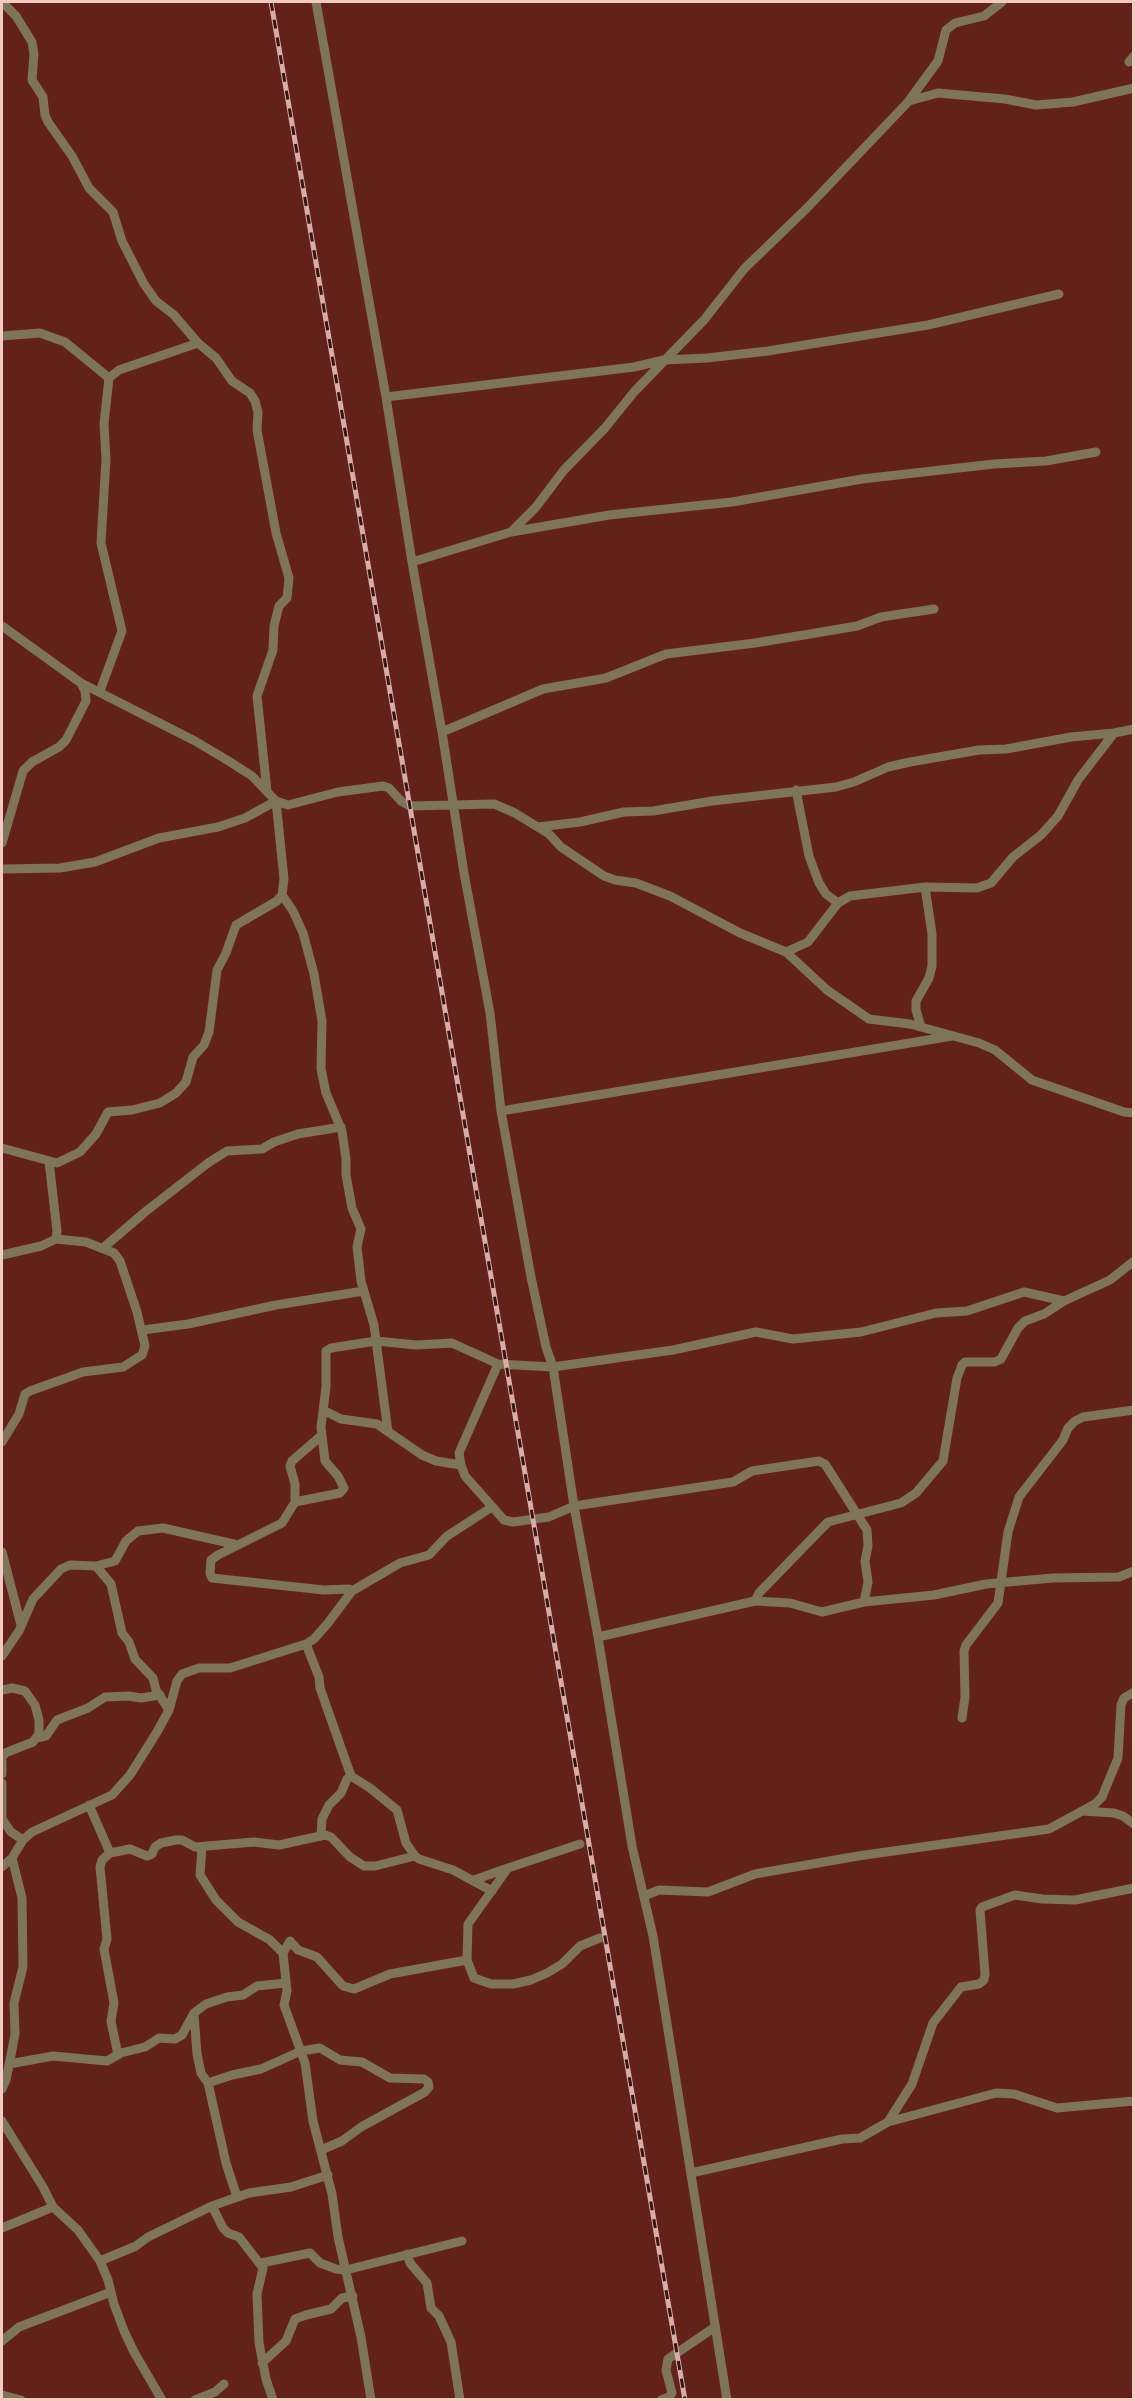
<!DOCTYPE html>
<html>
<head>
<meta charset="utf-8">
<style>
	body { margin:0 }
	#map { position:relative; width:1135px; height:2401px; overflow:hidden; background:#622219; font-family:"Fira Sans Condensed",sans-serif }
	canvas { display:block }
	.frame { position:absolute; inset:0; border:3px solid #f2cac2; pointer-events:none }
</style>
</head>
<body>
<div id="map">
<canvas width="1135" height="2401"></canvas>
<div class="frame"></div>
</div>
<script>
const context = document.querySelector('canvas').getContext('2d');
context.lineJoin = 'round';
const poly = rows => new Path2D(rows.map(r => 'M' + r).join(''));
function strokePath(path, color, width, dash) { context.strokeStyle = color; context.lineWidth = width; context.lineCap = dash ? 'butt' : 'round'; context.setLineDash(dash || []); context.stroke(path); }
strokePath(poly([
	[2,2,16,16,32,42,34,54,32,80,43,97,45,115,48,122,72,156,89,188,113,212,122,241,144,284,156,301,174,315,198,343,216,358,232,381,250,393,255,401,258,412,257,430,276,533,289,578,287,598,279,606,274,626,273,650,257,696,267,791],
	[316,2,386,397,412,562,442,732,464,873,490,1013,501,1111,531,1277,546,1347,553,1367,574,1506,598,1637,632,1846,653,1936,727,2400],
	[1129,62,1134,56],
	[909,101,938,93,1005,99,1036,105,1073,102,1134,88],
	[2,336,40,333,65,342,109,378],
	[386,397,634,367,664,360,707,358,768,351,928,325,1059,294],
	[511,532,609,515,732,502,862,479,994,464,1046,461,1096,452],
	[412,562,511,532,536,507,564,470,605,428,634,392,704,320,744,269,807,208,908,102,938,61,946,30,955,23,984,16,1002,2],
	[2,626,81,683,195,741,227,760,252,776,276,801,288,805,338,792,383,786,389,788,401,801,410,806,494,804,515,813,549,834,561,847,604,876,615,880,636,883,670,896,740,933,786,952,827,990,869,1019,910,1024,979,1043,995,1050,1032,1080,1124,1112,1134,1113],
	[100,691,122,631,101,543,106,459,104,424,109,378,119,370,198,343],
	[442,732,543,689,606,678,666,654,755,643,810,634,857,626,881,617,934,609],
	[796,790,809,856,819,883,826,894,838,903],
	[538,827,580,822,624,812,653,811,712,801,836,787,854,782,888,767,910,762,979,750,1006,749,1071,737,1114,733],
	[2,843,23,771,32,762,59,747,66,740,86,701,85,691,81,683],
	[2,869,60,868,95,862,159,838,218,827,245,818,276,801,284,879,282,895,277,901,236,925,226,953,217,970,209,1032,204,1045,193,1057,186,1082,176,1093,160,1103,132,1110,108,1112,96,1134,80,1152,57,1163,2,1148],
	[282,895,293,911,303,933,314,974,322,1021,321,1069,326,1093,342,1131,346,1159,346,1175,352,1208,361,1229,357,1247,361,1281,374,1325,388,1432],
	[786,952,808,942,838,903,850,896,925,887,977,888,991,883,1013,857,1041,835,1058,816,1078,780,1114,733,1134,729],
	[921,1027,916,1010,916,1001,929,978,932,966,932,934,925,887],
	[501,1111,952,1036],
	[49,1161,57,1231,56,1239],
	[103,1248,145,1212,208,1163,227,1151,262,1149,274,1142,298,1134,341,1127],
	[2,1255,41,1246,56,1239,86,1242,114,1253,120,1261,137,1312,145,1346,142,1355,123,1367,83,1372,30,1391,25,1394,19,1414,2,1442],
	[143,1330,188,1324,276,1305,364,1291],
	[498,1364,459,1453,461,1465,465,1476,504,1520,513,1522,549,1517,574,1506,733,1482,752,1471,819,1461,825,1464,867,1530,868,1546,865,1561,868,1582,864,1602],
	[323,1410,341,1419,377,1424,422,1455,436,1461,461,1465],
	[322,1435,292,1461,290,1466,295,1484,295,1502,282,1523,218,1555,211,1560,210,1573,212,1578,324,1590,349,1589,352,1591],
	[295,1502,340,1493,344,1488,338,1476,325,1461,321,1427,326,1387,326,1351,331,1348,376,1341,416,1345,452,1343,498,1364,553,1367,673,1350,756,1332,793,1339,861,1332,936,1313,967,1311,1024,1292,1064,1301],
	[2,1552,21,1625],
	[96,1566,111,1584,122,1633,129,1642,135,1659,153,1678,156,1690,169,1710],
	[755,1601,759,1593,828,1522,901,1503,916,1493,943,1461,957,1378,962,1365,965,1362,995,1362,1001,1359,1018,1328,1025,1321,1044,1314,1064,1301,1110,1280,1134,1261],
	[598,1637,755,1601,790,1603,822,1612,864,1602,934,1595,986,1584,1053,1578,1119,1577,1134,1571],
	[306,1644,319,1677,320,1688,351,1776,370,1788,397,1810,406,1843,415,1856,419,1859,453,1870,492,1891],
	[2,1656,19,1631,33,1599,61,1569,70,1565,96,1566,115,1561,126,1541,138,1531,163,1528,238,1545],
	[2,1690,12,1688,25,1691,35,1705,39,1720,39,1734,33,1742,5,1753,2,1758],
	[962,1718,965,1697,964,1651,966,1645,998,1603,1008,1532,1019,1497,1063,1440,1068,1428,1075,1421,1083,1417,1134,1410],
	[36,1738,46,1736,57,1720,88,1708,105,1697,129,1696,141,1698,160,1695],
	[2,1761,2,1774],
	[2,1783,2,1819,11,1832,23,1840],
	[89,1805,110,1853],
	[1082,1811,1114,1813,1123,1816,1134,1824],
	[321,1836,322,1819,329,1805,341,1793,347,1779,351,1776],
	[580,1844,508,1868,468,1924,467,1960,474,1978,491,1984,513,1984,531,1980,547,1973,562,1964,580,1946,600,1938],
	[202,1847,200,1875,216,1900,238,1922,270,1940,283,1953],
	[2,1867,12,1858,23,1840,32,1832,112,1795,130,1775,157,1732,169,1710,177,1681,182,1674,199,1668,230,1668,306,1644,314,1639,328,1623,352,1591,400,1563,429,1555,447,1536,492,1507],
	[474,1880,508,1868],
	[644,1896,659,1890,708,1892,755,1874,858,1856,1049,1829,1095,1804,1102,1797,1118,1758,1121,1705,1124,1698,1134,1692],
	[194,2014,197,2054,201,2073,208,2083,226,2163,237,2197],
	[118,2055,111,2021,114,2003,104,1949,107,1939,100,1867,102,1860,110,1853,130,1849,147,1856,152,1854,155,1847,161,1843,176,1840,182,1840,195,1847,254,1842,279,1845,325,1835,331,1837,350,1857,364,1866,375,1866,415,1856],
	[9,2064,53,2056,107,2061,121,2053,145,2047,159,2038,175,2039,182,2035,194,2013,206,2004,227,1997,243,1995,257,1986,286,1983],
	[208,2083,232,2075,261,2069,301,2051,320,2048,340,2060,362,2062,390,2078,424,2079,428,2082,429,2087,425,2092,361,2127,342,2141,321,2150],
	[2,2089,6,2080,12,2050,15,2034,14,2003,23,1967,22,1898,12,1858],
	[2,2121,43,2187,53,2207,78,2230,100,2261,108,2280,114,2304,124,2331,134,2352,162,2400],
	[888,2122,912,2084,933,2023,961,1987,979,1984,984,1980,985,1974,980,1910,982,1907,1015,1895,1042,1899,1075,1900,1134,1888],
	[691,2173,842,2139,860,2138,888,2122,996,2093,1014,2094,1057,2108,1134,2101],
	[212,2206,223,2228,228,2233,239,2237,263,2268,257,2294,259,2343,266,2379,273,2400],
	[2,2228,53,2207],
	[407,2254,410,2263,427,2283,431,2308,439,2316,451,2342,460,2400],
	[100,2261,136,2246,148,2237,212,2206,249,2193,291,2187,328,2175],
	[261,2263,310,2253,320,2263,336,2269,346,2270,462,2241],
	[2,2341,19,2327,111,2292],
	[262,2363,286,2341,295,2319,306,2315,331,2309,342,2298,353,2296],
	[2,2395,21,2400],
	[195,2400,215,2392,224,2384],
	[371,2400,361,2337,338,2237,332,2194,313,2121,305,2063,284,2005,287,1991,283,1953,290,1941,298,1950,317,1957,343,1986,354,1989,390,1974,467,1960],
	[661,2400,669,2397,672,2393,666,2370,668,2359,715,2327]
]), '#7e7458', 9);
const rail = poly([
	[271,2,685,2400]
]);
strokePath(rail, '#d9ada5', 5);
strokePath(rail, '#341713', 3, [9]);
</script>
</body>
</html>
